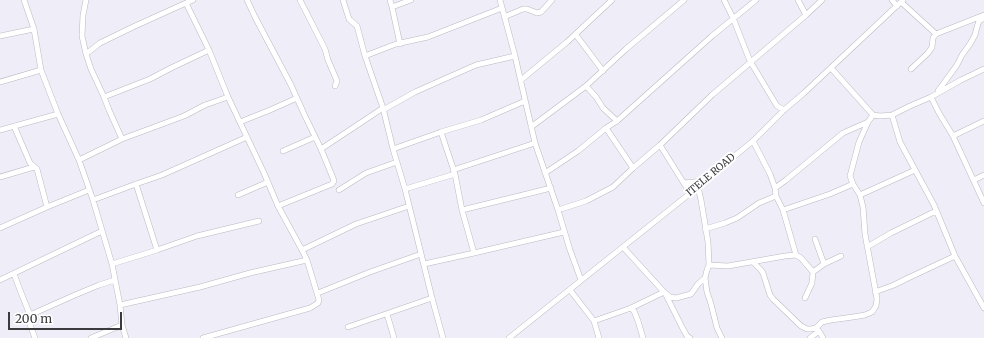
<!DOCTYPE html>
<html>
<head>
<meta charset="utf-8">
<style>
	body { margin:0 }
	#map { position:relative; width:984px; height:338px; overflow:hidden; background:#efedf7; font-family:Merriweather,serif }
	canvas { display:block }
	.scale { position:absolute; left:8px; top:312px; width:114px; height:18px; box-sizing:border-box; border:2px solid #3b3a3e; border-top:0; padding-left:5px; font-size:12px; line-height:14px; white-space:nowrap; color:#3b3a3e; -webkit-text-stroke:3px #fff; paint-order:stroke }
</style>
</head>
<body>
<div id="map">
<canvas width="984" height="338"></canvas>
<div class="scale">200 m</div>
</div>
<script>
const context = document.querySelector('canvas').getContext('2d');
context.lineJoin = 'round';
const poly = rows => new Path2D(rows.map(r => 'M' + r).join(''));
function strokePath(path, color, width, dash) { context.strokeStyle = color; context.lineWidth = width; context.lineCap = dash ? 'butt' : 'round'; context.setLineDash(dash || []); context.stroke(path); }
function write(font, color, halo, rows, align = 'center') {
  context.font = font + ' Merriweather,serif'; context.lineWidth = 4; context.setLineDash([]); context.textBaseline = 'middle'; context.strokeStyle = halo; context.fillStyle = color; for (const [text, x, y, turn = 0] of rows) {
    context.save(); context.translate(x, y); context.rotate((+turn || 0) * Math.PI / 180); context.textAlign = isNaN(turn) ? turn : align; if (halo) context.strokeText(text, 0, 0); context.fillText(text, 0, 0); context.restore();
  }
}
const minor = poly([
	[24,0,34,29,41,70,58,114,79,160,93,200,112,264,120,305,122,325,126,338],
	[86,0,83,15,82,36,86,54,100,43,135,26,186,3,209,50,228,97,264,173,278,206],
	[300,0,325,49,328,60,337,81,335,86],
	[343,0,349,19,357,26,365,56,383,108,393,149,405,189,432,298,443,338],
	[390,0,392,7,400,44],
	[500,0,515,56,535,143,558,210,570,250,581,280],
	[724,0,733,18,750,61,777,106,784,110],
	[798,0,806,15],
	[892,0,897,6],
	[901,2,936,34],
	[186,3,193,0],
	[392,7,411,0],
	[504,17,523,9,527,9,537,13,541,12,552,0],
	[576,35,603,71],
	[0,36,24,31,34,29],
	[365,56,396,44,428,37,502,8],
	[831,68,873,115,880,116,892,115,910,106,931,97,961,80,984,69],
	[911,69,928,53,932,47,933,38,936,34,984,15],
	[521,80,567,42,612,0],
	[0,82,41,70],
	[586,86,596,97,603,108,617,121],
	[938,91,957,65,962,55,970,44,975,35,977,27,979,21,984,18],
	[104,97,150,79,171,68,209,50],
	[931,97,939,113,953,136,984,121],
	[383,110,415,92,476,65,515,56],
	[892,115,900,142,934,205,955,256,984,308],
	[240,122,270,110,297,98],
	[14,126,30,163,37,169,47,207],
	[531,127,586,86,626,49,684,0],
	[606,128,633,168],
	[0,130,58,114],
	[441,132,455,174,462,210,474,253],
	[953,136,984,203],
	[122,139,184,116,205,105,228,97],
	[753,141,770,174,775,188,776,196,783,210,796,255],
	[660,145,690,193],
	[321,149,383,108],
	[393,149,441,132,481,120,525,101],
	[283,151,315,137],
	[79,160,122,139,109,110,104,97,91,69,86,54],
	[453,170,535,143],
	[545,173,578,151,606,128,617,121,712,36,756,0],
	[0,177,34,167],
	[974,180,984,175],
	[684,183,704,181],
	[136,184,157,250],
	[698,187,701,200,708,242,709,265,707,270,705,278,707,292,711,304,717,328,722,338],
	[775,188,786,180,843,133,868,122],
	[405,189,455,174],
	[339,190,366,173,397,162],
	[238,195,268,182],
	[860,195,915,170],
	[93,200,136,184,162,175,247,137],
	[462,210,551,188],
	[558,210,586,201,613,187,633,168,660,145,712,95,806,15,822,0],
	[783,210,830,194,853,184],
	[0,228,47,207,89,190],
	[705,229,725,223,737,218,759,203,776,196],
	[815,239,824,264],
	[623,247,664,292,670,297,676,298,691,294,698,284,705,278],
	[867,247,891,233,936,211],
	[302,250,356,224,409,206],
	[753,262,761,270,763,273,770,295,773,299,801,326,807,329,811,329,816,328,822,322,831,320,853,317,865,315,872,312,876,306,877,299,865,234,863,207,860,195,853,184,850,176,859,142,868,122,873,115],
	[112,264,157,250,197,236,259,221],
	[424,264,474,253,564,232],
	[709,265,728,266,785,256,796,255,801,258,813,272,824,264,841,256],
	[14,274,20,290,30,315,29,322,35,338],
	[0,280,102,231],
	[570,290,594,321,599,338],
	[875,292,894,285,906,279,955,256],
	[318,293,370,272,421,254],
	[666,295,683,329,687,336,690,338],
	[805,298,812,283,813,272],
	[120,305,200,287,250,273,307,260],
	[631,308,634,311,638,321,643,338],
	[387,314,394,338],
	[30,315,75,295,99,285,115,280],
	[594,321,631,308,664,292],
	[348,327,432,298],
	[816,328,819,331,823,338],
	[91,338,122,325],
	[203,338,310,308,318,303,319,300,307,260,302,250,278,206,332,184,334,181,333,178,321,149,305,116,291,85,255,17,247,0],
	[509,338,698,187,704,181,753,141,784,110,804,93,903,0],
	[810,338,819,331]
]);
strokePath(minor, '#bab8c1', 6);
strokePath(minor, '#fff', 5);
write('10px', '#3b3a3e', '#fff', [
	["ITELE ROAD",711,175,-40]
]);
</script>
</body>
</html>
